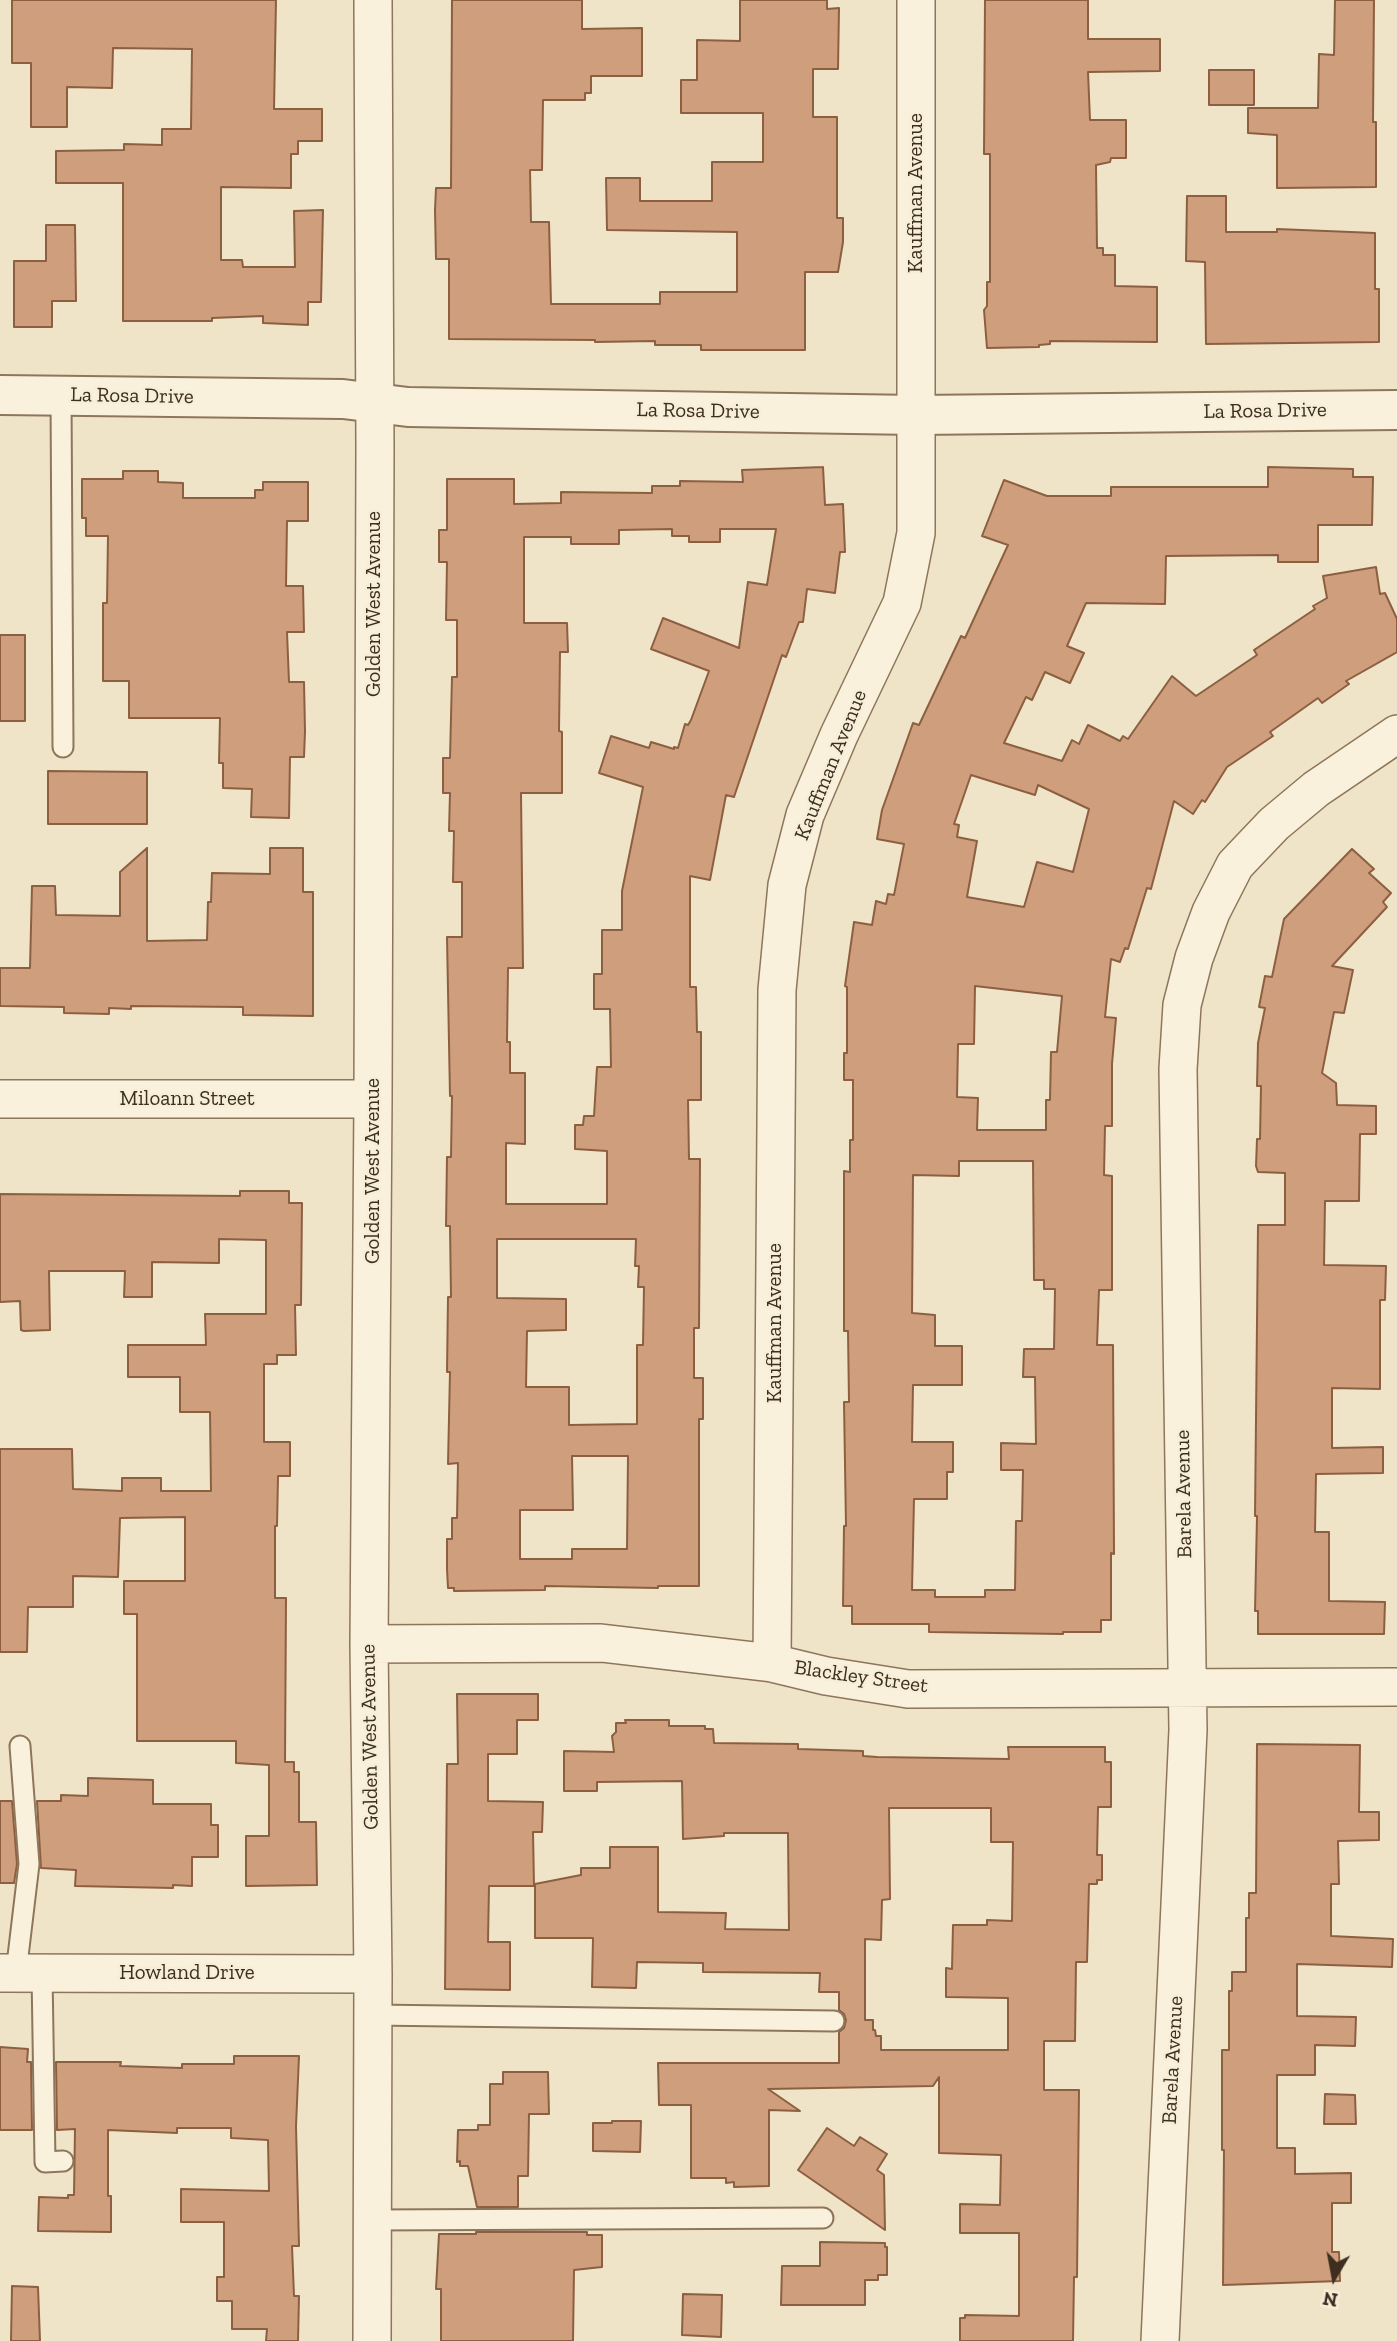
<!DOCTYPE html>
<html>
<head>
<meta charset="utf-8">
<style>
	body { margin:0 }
	#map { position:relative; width:1397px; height:2341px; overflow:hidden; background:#f0e4c8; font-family:"Zilla Slab",serif }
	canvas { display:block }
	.north { position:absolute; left:1299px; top:2243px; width:70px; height:70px; -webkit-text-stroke:5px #f7eed8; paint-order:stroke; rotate:190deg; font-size:19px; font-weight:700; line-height:28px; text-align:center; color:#3d2e20 }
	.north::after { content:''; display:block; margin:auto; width:24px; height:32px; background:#3d2e20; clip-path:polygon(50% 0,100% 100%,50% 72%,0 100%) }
</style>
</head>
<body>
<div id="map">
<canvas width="1397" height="2341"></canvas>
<div class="north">N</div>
</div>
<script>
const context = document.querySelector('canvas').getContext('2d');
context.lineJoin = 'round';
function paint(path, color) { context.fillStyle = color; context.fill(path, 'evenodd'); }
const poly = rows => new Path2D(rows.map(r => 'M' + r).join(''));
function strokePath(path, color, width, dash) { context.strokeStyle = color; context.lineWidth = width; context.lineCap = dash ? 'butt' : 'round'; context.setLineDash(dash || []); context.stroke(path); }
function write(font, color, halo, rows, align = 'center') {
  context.font = font + ' "Zilla Slab",serif'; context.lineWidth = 5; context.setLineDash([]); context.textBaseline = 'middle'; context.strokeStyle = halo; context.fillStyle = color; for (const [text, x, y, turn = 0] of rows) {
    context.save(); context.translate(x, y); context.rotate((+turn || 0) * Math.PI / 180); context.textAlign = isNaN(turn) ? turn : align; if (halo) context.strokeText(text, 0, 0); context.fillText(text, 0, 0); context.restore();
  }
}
const building = poly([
	[12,0,276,0,274,109,322,109,322,141,298,141,298,154,291,154,291,188,221,187,221,260,242,260,243,267,295,267,294,211,323,210,321,302,308,302,308,325,263,323,263,316,212,318,212,321,123,321,123,183,56,183,56,151,124,150,124,144,162,145,162,129,191,129,192,49,113,48,112,88,67,87,67,127,31,127,31,63,12,63,12,0],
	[452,0,582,0,582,29,642,28,642,76,591,76,591,93,585,93,585,100,543,100,542,170,530,170,531,222,549,222,551,304,660,304,660,292,737,292,737,232,607,230,606,178,640,178,640,201,712,201,712,162,763,162,763,113,681,113,681,80,697,80,697,40,740,41,740,0,827,0,827,9,839,8,838,69,813,69,813,117,837,117,837,218,843,218,843,242,838,272,805,272,805,350,701,350,701,345,655,345,655,341,595,342,595,340,449,339,449,259,436,259,435,210,436,188,451,188,452,0],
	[985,0,1088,0,1088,39,1160,39,1160,71,1088,72,1090,120,1126,120,1126,158,1111,158,1110,162,1096,165,1097,248,1103,248,1103,255,1115,255,1115,286,1157,287,1157,342,1050,341,1050,344,1039,345,1039,347,987,348,984,310,987,306,987,282,990,282,990,154,984,154,985,0],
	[1335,0,1374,0,1373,122,1376,122,1376,187,1277,188,1277,135,1248,133,1248,108,1318,108,1319,54,1334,55,1335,0],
	[1209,70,1254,70,1254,105,1209,105,1209,70],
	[1187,196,1226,196,1226,232,1277,232,1277,229,1375,233,1375,289,1379,289,1379,342,1206,344,1205,262,1186,261,1187,196],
	[46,225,75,225,76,301,52,301,52,327,14,327,14,261,46,261,46,225],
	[823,467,825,505,843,504,845,552,840,552,835,593,807,589,803,622,799,622,786,657,782,655,734,797,726,795,710,880,690,876,690,987,696,987,697,1032,701,1032,701,1100,688,1100,689,1159,700,1159,699,1328,694,1328,694,1378,703,1378,703,1419,699,1419,699,1586,658,1586,658,1588,545,1586,545,1590,454,1591,454,1588,448,1588,447,1569,447,1539,452,1539,452,1518,457,1518,458,1463,448,1464,450,1372,447,1372,448,1297,451,1297,450,1226,446,1226,447,1157,451,1157,452,1096,450,1096,447,937,462,937,462,882,453,882,454,831,449,831,450,793,443,793,443,758,450,758,452,677,457,677,457,620,446,620,447,562,439,562,439,530,447,530,447,479,514,479,514,504,561,503,561,492,652,493,652,486,680,486,680,481,743,482,742,470,823,467],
	[672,529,672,536,689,536,689,542,720,542,720,529,776,529,767,585,748,582,739,648,663,618,651,649,709,671,691,720,688,725,685,724,678,748,674,747,674,749,651,742,649,748,611,736,599,773,643,787,622,891,622,930,602,930,602,974,594,974,594,1009,610,1009,611,1067,597,1067,594,1116,584,1116,583,1125,575,1125,575,1149,607,1151,607,1204,506,1204,506,1143,525,1144,525,1073,510,1073,510,1042,507,1042,508,968,523,968,521,793,562,793,562,732,559,731,560,652,568,652,567,623,524,623,524,537,571,537,571,544,619,544,619,530,672,529],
	[497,1239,636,1239,635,1266,639,1266,638,1287,644,1287,643,1345,637,1345,637,1424,569,1425,569,1387,526,1387,527,1331,566,1330,566,1299,497,1298,497,1239],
	[572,1456,628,1456,627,1549,572,1549,572,1559,520,1559,520,1510,573,1510,572,1456],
	[1268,467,1353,469,1353,477,1373,477,1372,525,1318,525,1318,562,1278,562,1278,555,1166,556,1165,604,1086,603,1067,646,1084,653,1070,683,1045,672,1032,700,1026,697,1004,743,1062,761,1072,740,1079,744,1088,725,1120,741,1123,736,1128,739,1172,676,1196,696,1257,655,1254,650,1315,609,1313,606,1327,598,1323,576,1376,567,1380,594,1385,593,1397,619,1397,652,1346,681,1349,684,1322,703,1318,698,1270,732,1273,736,1227,767,1205,802,1202,800,1193,814,1174,801,1151,889,1147,888,1128,949,1125,948,1120,962,1111,959,1105,1017,1116,1018,1112,1064,1112,1126,1105,1126,1104,1175,1112,1176,1112,1290,1099,1290,1097,1345,1113,1345,1114,1554,1111,1553,1111,1620,1101,1620,1101,1632,1063,1632,1063,1634,929,1632,929,1624,852,1624,852,1606,843,1606,844,1526,846,1526,844,1402,849,1402,848,1331,844,1331,844,1171,850,1172,850,1140,853,1140,853,1080,844,1080,844,1053,847,1053,847,987,845,986,854,922,872,925,876,901,886,904,888,894,894,895,904,844,877,839,882,810,913,723,919,725,961,636,965,638,1008,545,982,536,1004,480,1047,496,1111,496,1111,487,1268,487,1268,467],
	[971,775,1035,795,1038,785,1089,809,1073,872,1037,862,1024,907,967,897,977,841,957,837,959,825,954,824,971,775],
	[975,986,1062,996,1057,1052,1051,1052,1050,1100,1046,1100,1046,1130,977,1130,978,1098,957,1097,958,1044,974,1044,975,986],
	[959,1161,1033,1161,1034,1280,1044,1280,1044,1289,1055,1289,1054,1349,1024,1349,1023,1377,1035,1377,1036,1444,1001,1443,1001,1470,1023,1470,1022,1521,1016,1521,1015,1590,985,1590,985,1597,935,1597,935,1590,912,1590,914,1499,947,1499,947,1472,953,1472,953,1442,912,1442,913,1385,962,1385,962,1346,935,1346,935,1315,912,1313,913,1175,959,1176,959,1161],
	[123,471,158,471,158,482,183,483,183,498,255,498,255,490,263,490,263,482,308,482,308,521,287,521,286,586,303,586,304,632,287,632,289,682,304,682,305,731,304,757,290,757,289,818,251,817,252,789,223,788,223,763,219,763,220,718,129,718,129,681,103,681,103,603,107,603,108,536,86,536,86,518,82,518,82,479,123,479,123,471],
	[0,635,25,635,25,721,0,721,0,635],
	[48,771,147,772,147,824,48,824,48,771],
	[147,848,147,941,207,940,208,902,211,902,212,873,270,874,270,848,303,848,303,892,313,892,313,1016,243,1015,243,1007,131,1006,131,1009,109,1008,109,1014,64,1013,64,1007,0,1006,0,968,30,968,32,886,55,886,56,915,120,916,120,872,147,848],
	[1352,849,1374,869,1369,873,1391,893,1383,902,1387,907,1332,966,1353,970,1344,1013,1334,1012,1322,1073,1336,1083,1337,1105,1376,1106,1376,1134,1360,1134,1359,1201,1325,1201,1324,1265,1386,1266,1385,1300,1380,1300,1380,1389,1332,1388,1332,1448,1383,1447,1383,1473,1316,1474,1315,1532,1329,1532,1329,1601,1385,1602,1384,1634,1258,1634,1258,1611,1255,1611,1257,1516,1255,1516,1258,1225,1285,1225,1285,1173,1258,1172,1256,1166,1257,1139,1260,1139,1261,1086,1257,1086,1258,1043,1265,1008,1259,1007,1265,976,1272,977,1284,919,1352,849],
	[240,1191,289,1191,289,1203,302,1203,301,1305,295,1305,296,1355,277,1355,277,1364,264,1364,264,1442,290,1442,290,1476,278,1476,277,1526,275,1526,275,1598,286,1598,285,1762,294,1762,294,1772,299,1772,299,1822,316,1822,317,1885,246,1886,246,1836,269,1836,269,1765,236,1763,236,1741,137,1741,137,1614,124,1614,124,1581,185,1581,185,1517,120,1518,118,1577,73,1576,73,1607,28,1607,27,1652,0,1652,0,1449,72,1449,73,1489,122,1491,122,1478,161,1478,161,1491,211,1491,210,1412,180,1412,180,1377,128,1377,128,1345,206,1345,205,1314,266,1314,266,1240,219,1239,219,1263,152,1262,152,1297,124,1297,125,1271,49,1271,50,1330,24,1331,21,1330,20,1301,0,1302,0,1194,240,1196,240,1191],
	[457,1694,538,1694,538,1720,517,1720,517,1754,488,1754,488,1801,543,1802,542,1832,533,1832,534,1886,489,1886,488,1942,510,1942,510,1990,445,1989,447,1764,458,1764,457,1694],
	[625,1720,669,1720,669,1726,705,1726,705,1729,713,1729,714,1743,798,1744,798,1749,863,1751,863,1756,877,1757,1009,1759,1008,1747,1105,1747,1105,1762,1111,1762,1111,1807,1098,1807,1097,1855,1102,1855,1102,1880,1097,1880,1097,1884,1089,1884,1087,1962,1076,1962,1075,2041,1044,2041,1044,2090,1079,2090,1077,2277,1074,2277,1073,2341,960,2341,960,2318,965,2318,965,2315,1019,2316,1019,2233,960,2233,960,2204,1000,2205,1001,2155,939,2153,939,2077,933,2086,768,2089,800,2111,769,2110,769,2186,734,2187,734,2182,726,2183,726,2178,691,2178,691,2105,659,2105,658,2063,839,2063,839,2032,844,2028,846,2020,844,2014,839,2010,839,1992,819,1992,820,1973,703,1972,703,1963,637,1962,636,1988,592,1987,593,1938,535,1938,535,1884,581,1875,581,1868,610,1868,610,1847,658,1847,658,1912,726,1913,725,1929,789,1930,788,1833,724,1833,724,1836,683,1839,682,1781,597,1782,597,1791,564,1791,564,1751,614,1752,612,1736,616,1732,616,1723,626,1723,625,1720],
	[889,1808,991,1808,991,1842,1013,1842,1012,1921,987,1920,987,1925,953,1925,952,1969,946,1968,946,1997,1008,1998,1008,2050,881,2050,881,2036,876,2036,875,2030,873,2030,873,2020,865,2020,865,1939,881,1940,882,1900,890,1899,889,1808],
	[1257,1744,1360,1745,1359,1812,1379,1812,1379,1840,1338,1841,1339,1884,1331,1884,1331,1936,1393,1939,1392,1967,1297,1964,1297,2016,1356,2017,1355,2046,1315,2045,1315,2075,1277,2075,1277,2148,1295,2148,1295,2174,1351,2173,1351,2203,1332,2203,1332,2252,1339,2252,1340,2281,1223,2285,1224,2150,1222,2150,1222,2050,1229,2050,1229,1991,1232,1991,1232,1972,1246,1972,1246,1918,1249,1918,1249,1893,1256,1893,1257,1744],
	[88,1778,153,1780,153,1804,211,1804,211,1825,218,1825,218,1857,192,1857,192,1886,173,1885,173,1888,75,1886,76,1870,41,1868,37,1801,61,1801,61,1795,88,1796,88,1778],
	[0,1801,12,1801,17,1864,14,1883,0,1883,0,1801],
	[0,2047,28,2049,27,2062,31,2062,32,2130,0,2130,0,2047],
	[234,2056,299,2056,296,2126,299,2246,292,2246,294,2296,299,2296,298,2341,266,2341,267,2329,232,2329,232,2301,217,2301,217,2277,224,2277,224,2222,181,2222,181,2189,269,2191,268,2140,231,2138,231,2128,177,2128,177,2133,108,2130,108,2196,111,2196,111,2232,38,2231,39,2197,68,2198,68,2195,74,2195,75,2129,57,2130,56,2062,121,2062,120,2066,182,2068,182,2064,234,2064,234,2056],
	[503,2072,548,2072,549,2114,529,2114,528,2176,518,2176,518,2207,477,2207,468,2166,460,2166,460,2161,457,2162,458,2130,478,2130,478,2125,490,2125,490,2084,503,2084,503,2072],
	[1325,2094,1355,2095,1356,2124,1324,2124,1325,2094],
	[612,2121,641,2121,640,2152,593,2151,593,2123,612,2123,612,2121],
	[827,2128,854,2146,860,2137,887,2154,877,2170,884,2175,885,2230,798,2170,827,2128],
	[476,2232,587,2232,587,2235,602,2235,602,2267,574,2270,573,2341,441,2341,441,2289,436,2289,439,2234,476,2234,476,2232],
	[820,2242,885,2243,885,2247,887,2247,887,2275,878,2275,878,2280,865,2280,865,2305,781,2305,782,2266,820,2266,820,2242],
	[12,2286,38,2287,40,2341,11,2341,12,2286],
	[683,2294,722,2295,721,2337,682,2335,683,2294]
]);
paint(building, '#cf9f7d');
strokePath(building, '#8d5f41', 2);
const service = poly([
	[61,395,63,747],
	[16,1973,29,1864,20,1746],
	[42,1973,45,2162,63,2161],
	[373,2015,834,2021],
	[373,2220,823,2218]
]);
const minor = poly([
	[0,1099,373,1099],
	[369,1644,601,1643,772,1663,826,1676,908,1689,1397,1687],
	[772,1663,777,990,787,885,805,815,839,735,902,603,916,533,916,0],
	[0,1973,373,1974],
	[372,2341,373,1974,369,1644,373,1099,375,448,373,0],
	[1160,2341,1188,1730,1178,1069,1182,1005,1194,958,1211,912,1235,865,1274,824,1316,789,1397,734]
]);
const tertiary = poly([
	[0,395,343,399,408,407,916,415,1397,410]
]);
strokePath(service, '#8d765c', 23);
strokePath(minor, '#8d765c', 40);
strokePath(tertiary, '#8d765c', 42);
strokePath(service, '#faf1dc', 19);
strokePath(minor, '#faf1dc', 37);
strokePath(tertiary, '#faf1dc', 38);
write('21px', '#3d2e20', '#f7eed8', [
	["Kauffman Avenue",916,193,-90],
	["La Rosa Drive",132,396,1],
	["La Rosa Drive",698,411,1],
	["La Rosa Drive",1265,411,-1],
	["Golden West Avenue",374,604,-90],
	["Kauffman Avenue",831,765,-68],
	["Miloann Street",187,1099],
	["Golden West Avenue",373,1171,-90],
	["Kauffman Avenue",775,1323,-90],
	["Barela Avenue",1184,1494,-91],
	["Blackley Street",861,1677,8],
	["Golden West Avenue",370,1737,-91],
	["Howland Drive",187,1973],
	["Barela Avenue",1173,2060,-87]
]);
</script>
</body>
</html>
